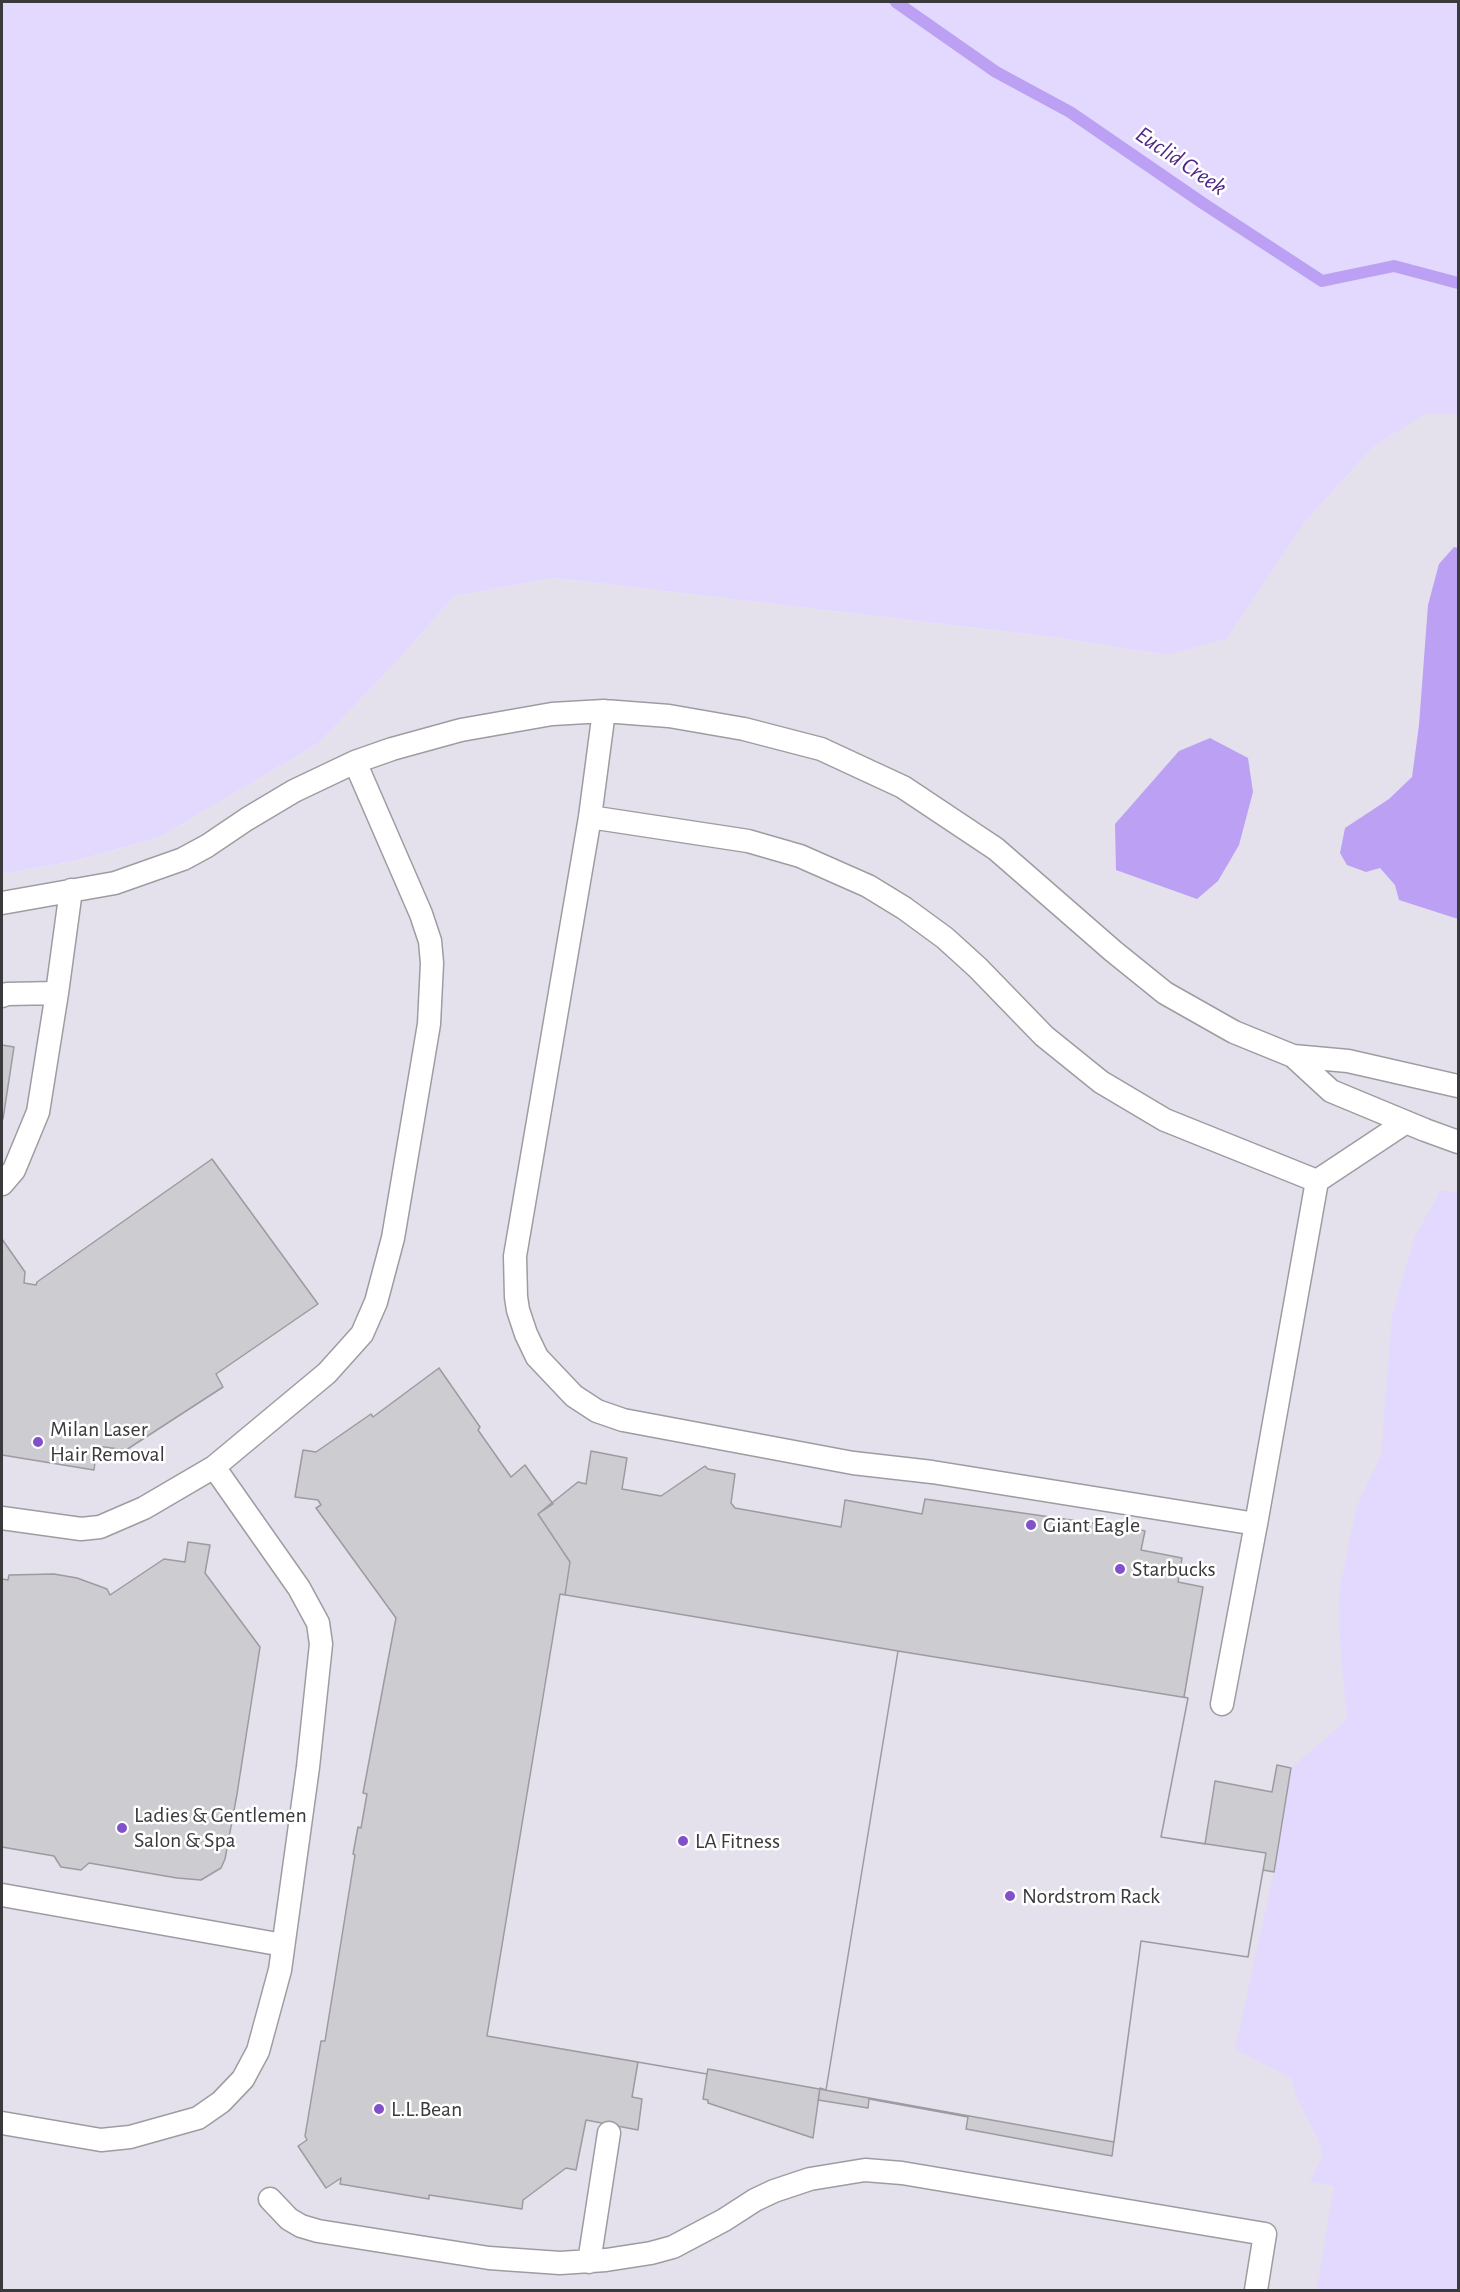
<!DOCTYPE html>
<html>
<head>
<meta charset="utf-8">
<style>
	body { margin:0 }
	#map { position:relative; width:1460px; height:2292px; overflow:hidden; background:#efeef3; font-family:"Alegreya Sans",sans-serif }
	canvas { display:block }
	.frame { position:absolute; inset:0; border:3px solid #3a393b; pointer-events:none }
</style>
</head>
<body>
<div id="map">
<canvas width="1460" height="2292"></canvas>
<div class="frame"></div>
</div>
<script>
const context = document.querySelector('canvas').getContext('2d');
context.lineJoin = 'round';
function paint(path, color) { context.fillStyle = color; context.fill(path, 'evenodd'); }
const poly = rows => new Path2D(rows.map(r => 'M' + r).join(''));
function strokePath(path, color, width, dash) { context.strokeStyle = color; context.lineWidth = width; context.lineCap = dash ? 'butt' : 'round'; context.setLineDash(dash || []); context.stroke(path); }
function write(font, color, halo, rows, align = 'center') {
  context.font = font + ' "Alegreya Sans",sans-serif'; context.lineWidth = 5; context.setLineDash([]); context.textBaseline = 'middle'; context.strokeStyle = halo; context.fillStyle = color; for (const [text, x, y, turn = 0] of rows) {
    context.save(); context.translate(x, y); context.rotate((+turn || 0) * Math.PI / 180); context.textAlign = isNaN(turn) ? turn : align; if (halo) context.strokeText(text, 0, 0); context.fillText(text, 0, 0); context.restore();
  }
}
paint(poly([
	[1425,413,1458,414,1458,2290,2,2290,2,874,76,861,160,837,319,743,401,657,454,596,555,578,1052,637,1167,655,1304,523,1373,447]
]), '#e4e1ed');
paint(poly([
	[2,2,1458,2,1458,414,1425,414,1373,447,1304,523,1226,639,1167,655,1052,637,555,578,454,596,401,657,319,743,160,837,75,861,2,874],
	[1441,1190,1458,1192,1458,2290,1317,2290,1334,2186,1310,2182,1323,2154,1318,2139,1297,2098,1291,2078,1235,2049,1274,1872,1291,1768,1347,1720,1340,1641,1339,1594,1356,1508,1381,1455,1392,1317,1414,1238]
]), '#e3d9fe');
paint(poly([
	[1454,547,1458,548,1458,919,1399,900,1395,885,1380,868,1366,872,1347,865,1340,853,1345,828,1389,799,1412,777,1419,725,1428,605,1439,564],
	[1210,738,1248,758,1253,792,1239,845,1218,881,1197,899,1116,870,1115,824,1179,751]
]), '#bba0f3');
strokePath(poly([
	[896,2,996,72,1070,112,1204,204,1322,281,1394,266,1458,283]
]), '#bba0f3', 12);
const building = poly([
	[2,1045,14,1047,3,1119,2,1118,2,1045],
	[212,1159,318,1304,216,1374,223,1387,126,1450,97,1446,94,1470,2,1455,2,1239,25,1272,24,1283,36,1285,37,1282,212,1159],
	[439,1368,480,1427,478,1430,511,1477,525,1465,553,1504,538,1514,570,1562,565,1595,560,1594,487,2036,638,2062,632,2097,642,2099,638,2130,586,2120,576,2170,566,2168,523,2200,522,2209,429,2195,429,2199,340,2184,341,2178,326,2188,298,2146,307,2140,305,2136,321,2041,325,2041,355,1855,353,1854,358,1827,361,1828,367,1794,363,1793,396,1618,316,1508,321,1505,318,1500,295,1497,303,1450,316,1452,371,1414,373,1417,439,1368],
	[591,1451,627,1458,622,1489,661,1496,705,1466,708,1469,735,1474,731,1503,735,1508,841,1527,845,1500,922,1514,925,1499,1120,1527,1121,1525,1145,1531,1141,1550,1182,1558,1178,1582,1203,1587,1184,1697,1188,1698,1161,1837,1205,1844,1215,1781,1272,1792,1277,1765,1291,1768,1274,1872,1263,1870,1248,1957,1141,1941,1114,2142,708,2069,707,2074,487,2036,560,1594,565,1595,570,1562,538,1514,578,1482,586,1484,591,1451],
	[188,1542,210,1545,205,1573,260,1647,237,1794,225,1859,221,1868,201,1880,177,1878,89,1863,81,1870,61,1867,54,1856,2,1847,2,1579,8,1580,9,1575,54,1574,77,1578,99,1586,107,1589,110,1595,164,1559,185,1562,188,1542],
	[560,1594,898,1651,826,2090,820,2088,813,2138,708,2103,708,2100,703,2099,707,2074,487,2036,560,1594],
	[898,1651,1188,1698,1161,1837,1266,1853,1248,1957,1141,1941,1112,2156,966,2129,968,2117,869,2099,868,2108,818,2100,820,2088,826,2090,898,1651]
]);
paint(building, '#cdccd0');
strokePath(building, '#9c9b9f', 1.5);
const service = poly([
	[355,762,392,749,461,730,552,714,604,711,669,716,744,729,821,749,903,787,996,849,1113,951,1165,993,1234,1032,1293,1056],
	[590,817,748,841,800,856,868,886,904,908,945,938,978,968,1044,1036,1101,1082,1165,1120,1317,1181,1256,1524,932,1472,853,1463,623,1420,597,1411,574,1396,537,1357,526,1334,518,1310,516,1297,515,1256,590,817,604,711],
	[2,903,115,883,183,859,207,846,247,819,294,791,355,762,421,914,430,941,432,963,429,1024,393,1238,376,1302,362,1334,327,1373,214,1467],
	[2,996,7,994,57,993,71,890],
	[1458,1086,1348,1061,1293,1056,1331,1091,1425,1130,1458,1142],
	[1317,1181,1406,1122],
	[2,1184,14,1170,38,1112,57,993],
	[2,1518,81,1529,100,1527,144,1508,214,1467,299,1588,318,1623,321,1644,308,1767,280,1970,258,2051,243,2079,221,2102,198,2118,130,2137,101,2140,2,2123],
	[1222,1704,1256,1524],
	[2,1895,283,1945],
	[270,2199,289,2219,301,2226,318,2231,489,2258,560,2263,606,2260,651,2253,673,2247,724,2220,755,2200,774,2191,810,2179,865,2170,902,2173,1265,2234,1256,2290],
	[589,2262,609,2133]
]);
strokePath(service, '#9e9ca1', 25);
strokePath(service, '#fff', 22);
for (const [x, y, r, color] of [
	[38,1442,6,"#8151ca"],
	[1031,1525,6,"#8151ca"],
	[1120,1569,6,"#8151ca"],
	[122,1828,6,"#8151ca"],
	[683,1841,6,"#8151ca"],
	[1010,1896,6,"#8151ca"],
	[379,2109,6,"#8151ca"]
]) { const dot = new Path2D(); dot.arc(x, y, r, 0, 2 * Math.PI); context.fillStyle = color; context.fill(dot); strokePath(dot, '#fff', 2); }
write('22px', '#3a393b', '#fff', [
	["Milan Laser",50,1429],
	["Hair Removal",50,1454],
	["Giant Eagle",1043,1525],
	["Starbucks",1132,1569],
	["Ladies & Gentlemen",134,1815],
	["Salon & Spa",134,1840],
	["LA Fitness",695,1841],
	["Nordstrom Rack",1022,1896],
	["L.L.Bean",391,2109]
], 'left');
write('italic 24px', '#502787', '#fff', [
	["Euclid Creek",1181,161,34]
]);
</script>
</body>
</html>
